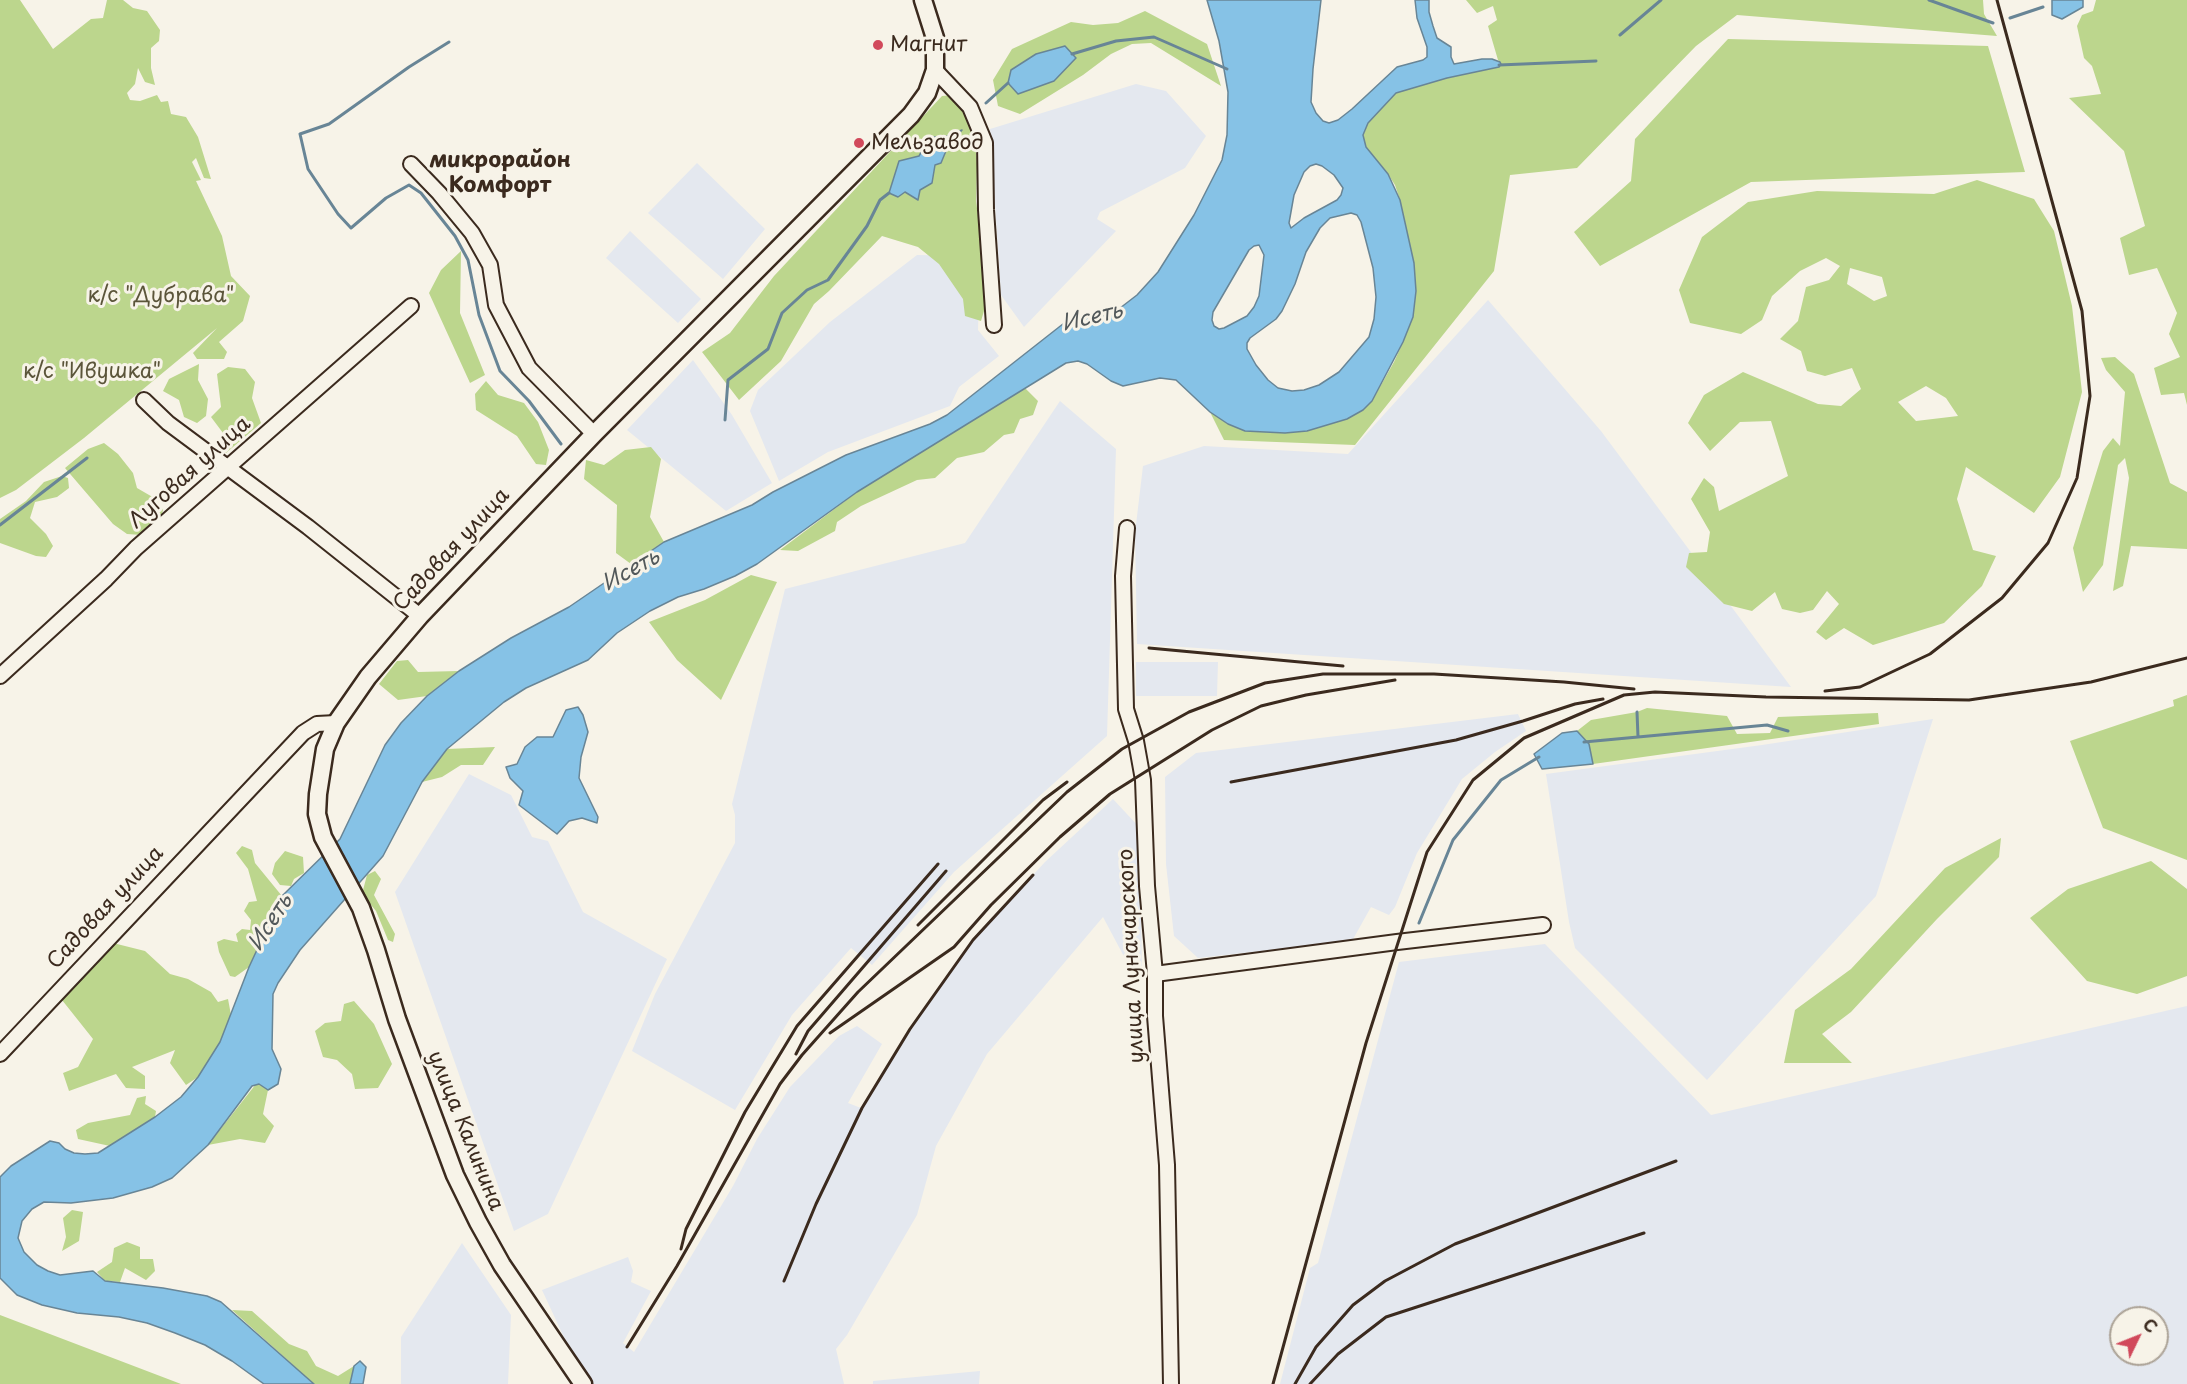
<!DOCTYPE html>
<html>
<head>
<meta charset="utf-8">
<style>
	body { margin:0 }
	#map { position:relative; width:2187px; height:1384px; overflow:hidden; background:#f7f3e8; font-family:"Playpen Sans",sans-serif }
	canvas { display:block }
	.north { position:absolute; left:2109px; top:1306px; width:60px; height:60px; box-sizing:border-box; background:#f7f3e8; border:2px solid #aca397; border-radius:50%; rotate:47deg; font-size:16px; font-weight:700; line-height:24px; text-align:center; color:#3b2a1e }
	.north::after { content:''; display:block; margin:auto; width:21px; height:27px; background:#d1495b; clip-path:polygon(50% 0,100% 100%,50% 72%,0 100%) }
</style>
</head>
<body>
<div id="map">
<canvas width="2187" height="1384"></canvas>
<div class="north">С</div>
</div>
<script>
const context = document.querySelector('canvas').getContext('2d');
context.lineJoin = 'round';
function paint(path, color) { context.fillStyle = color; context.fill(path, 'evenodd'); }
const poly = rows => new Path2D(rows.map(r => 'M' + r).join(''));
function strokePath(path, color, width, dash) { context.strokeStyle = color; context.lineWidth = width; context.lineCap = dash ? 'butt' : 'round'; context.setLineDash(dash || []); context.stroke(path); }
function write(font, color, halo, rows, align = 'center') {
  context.font = font + ' "Playpen Sans",sans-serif'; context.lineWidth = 6; context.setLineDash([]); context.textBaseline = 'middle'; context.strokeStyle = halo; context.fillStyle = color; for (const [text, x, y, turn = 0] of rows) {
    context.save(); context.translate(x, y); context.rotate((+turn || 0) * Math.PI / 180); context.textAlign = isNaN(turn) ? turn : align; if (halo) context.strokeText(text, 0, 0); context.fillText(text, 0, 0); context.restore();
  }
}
paint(poly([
	[1136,84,1166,91,1206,136,1185,168,1100,212,1097,219,1116,231,1024,327,1001,295,990,129],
	[697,163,765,229,723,279,648,213],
	[630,231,701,299,678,323,606,258],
	[917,255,980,256,978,330,999,356,959,387,950,406,828,452,779,481,750,411,758,390,830,322],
	[1488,300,1601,431,1791,687,1137,644,1135,533,1143,466,1204,446,1348,454],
	[693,360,732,415,772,483,726,511,627,430],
	[1060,401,1116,449,1107,736,954,872,872,965,851,948,792,1015,735,1110,632,1051,655,994,735,843,735,815,732,804,785,589,965,543],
	[1136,662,1218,662,1217,696,1136,696],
	[1518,714,1526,731,1495,752,1462,779,1417,853,1395,907,1389,915,1371,907,1352,941,1198,958,1174,936,1166,864,1165,777,1196,753],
	[1933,719,1876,896,1707,1080,1575,948,1569,922,1546,774,1762,745],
	[469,774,511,795,532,837,548,841,583,912,667,959,548,1214,514,1231,395,892],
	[1113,799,1140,828,1142,980,1137,981,1103,917,987,1054,936,1146,917,1215,847,1335,836,1349,844,1384,593,1384,574,1359,542,1290,628,1257,633,1271,631,1282,651,1291,623,1343,634,1352,733,1186,757,1139,790,1087,839,1036,857,1026,882,1044,848,1103,861,1108,910,1029,973,940,1045,862],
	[1545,944,1711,1115,2187,1006,2187,1384,1280,1384,1310,1268,1318,1263,1399,962],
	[2121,1318,2157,1318,2157,1354,2121,1354],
	[462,1243,511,1315,508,1384,401,1384,401,1337],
	[980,1371,979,1384,873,1384,873,1381]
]), '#e4e8ef');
paint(poly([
	[0,0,20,0,53,49,91,19,103,18,107,0,123,0,133,8,147,11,160,30,159,41,151,48,151,68,155,85,145,82,138,68,135,84,127,93,130,100,140,101,157,95,161,102,168,101,171,114,186,117,198,137,211,179,204,178,196,158,192,162,201,180,196,181,222,236,231,276,250,296,243,321,219,342,227,352,224,359,197,359,193,353,217,328,84,438,16,490,0,498],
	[1466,0,1983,0,1984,14,1997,36,1737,15,1696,46,1577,168,1510,175,1494,271,1355,445,1224,440,1210,412,1228,424,1245,431,1285,433,1307,431,1347,419,1372,401,1394,362,1403,342,1416,291,1414,263,1400,200,1395,185,1388,174,1366,147,1363,136,1368,123,1395,93,1447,78,1498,67,1500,62,1498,60,1488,26,1497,20,1493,6,1477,13],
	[2096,0,2187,0,2187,405,2184,393,2161,395,2154,368,2180,357,2169,334,2177,313,2157,268,2129,275,2120,238,2145,226,2124,151,2069,98,2101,94,2092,66,2084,58,2077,26,2082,15,2093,11],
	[1145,11,1207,44,1221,86,1151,43,1132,44,1111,54,1083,75,1020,114,998,106,993,80,1012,49,1071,22,1093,25,1118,23],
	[1728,39,1988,46,2025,172,1751,182,1600,266,1574,232,1631,181,1635,139],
	[954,95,974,132,977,164,976,201,989,294,981,321,965,316,963,299,939,264,918,247,882,236,829,291,814,304,781,361,739,400,702,352,730,333,774,276,942,96],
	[960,131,948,146,941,163,935,165,920,190,918,200,905,192,931,137,945,137],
	[1977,180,2034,199,2054,231,2072,306,2082,392,2060,477,2034,513,1966,467,1957,499,1973,550,1996,556,1982,586,1944,623,1873,645,1844,628,1826,640,1816,632,1839,604,1827,591,1813,610,1800,613,1782,609,1775,592,1752,611,1724,604,1686,567,1689,553,1707,552,1710,532,1691,499,1704,478,1714,487,1719,511,1788,476,1771,421,1740,422,1710,451,1688,423,1704,395,1743,372,1818,404,1841,406,1861,389,1852,368,1825,376,1807,371,1801,351,1780,339,1798,321,1806,287,1829,280,1840,266,1826,258,1800,271,1772,296,1762,320,1741,334,1690,323,1679,290,1702,237,1748,202,1817,191,1934,194],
	[1850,268,1882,277,1887,296,1874,301,1847,284],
	[1926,386,1946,398,1958,416,1916,421,1898,402],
	[461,251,460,313,485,375,470,383,429,293,441,270],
	[2115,357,2134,374,2170,483,2187,492,2187,549,2131,546,2123,586,2113,591,2129,478,2125,458,2118,465,2103,565,2083,592,2073,548,2103,451,2113,438,2120,446,2125,392,2106,370,2101,358],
	[199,364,198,380,208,399,206,416,197,423,184,417,179,400,163,391,169,379],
	[228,367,245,369,255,382,252,398,261,423,226,453,220,446,223,433,211,417,221,407,217,374],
	[486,381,498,395,524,403,538,422,549,450,546,465,536,464,517,436,476,410,475,394],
	[1025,388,1038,401,1033,415,1020,419,1014,433,1004,435,984,452,957,458,935,478,917,480,861,506,837,522,835,531,798,551,780,550,857,492],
	[104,443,118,454,133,473,137,488,156,499,163,510,159,525,142,535,127,534,113,524,65,468,88,449],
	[651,447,661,459,650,517,664,542,631,564,616,553,617,505,584,479,586,460,604,465,625,450],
	[62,476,68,478,69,488,57,497,35,502,30,518,46,534,53,546,46,557,36,556,0,543,0,519,26,501,44,482],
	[751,575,777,582,721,700,677,660,649,622,705,600],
	[408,660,418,672,459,671,427,696,398,700,379,684,397,661],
	[2187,695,2187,860,2103,828,2070,741,2174,706,2173,700],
	[1647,708,1727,716,1737,734,1770,733,1778,717,1878,713,1879,724,1593,764,1589,744,1577,731,1591,720,1637,712],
	[495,747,483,765,461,765,442,777,422,782,447,749],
	[2001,838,1999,857,1937,919,1851,1012,1822,1034,1852,1063,1784,1063,1795,1010,1851,969,1945,868],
	[242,846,252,850,255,863,282,896,249,967,235,977,230,976,219,952,217,942,224,939,238,942,236,934,242,929,250,930,251,920,244,911,249,902,257,901,248,869,236,853],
	[285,851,303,857,304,873,294,879,291,886,280,885,272,874,275,863],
	[2151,861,2187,889,2187,976,2137,994,2087,981,2030,918,2068,889],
	[375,871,381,879,374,895,395,934,393,942,388,940,376,911,362,894,367,875],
	[109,942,145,951,170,974,188,979,211,992,218,1002,228,999,231,1015,220,1042,198,1077,186,1085,170,1063,175,1050,132,1067,145,1076,145,1089,126,1088,116,1074,69,1091,63,1073,78,1067,93,1039,62,1000],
	[354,1001,374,1024,392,1064,378,1088,355,1089,352,1074,337,1060,323,1057,315,1031,325,1023,341,1021,344,1004],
	[256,1084,263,1085,268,1090,263,1114,274,1126,265,1143,240,1139,208,1145],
	[146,1096,145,1104,156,1111,155,1117,110,1146,78,1139,76,1130,88,1123,130,1115,137,1098],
	[72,1210,83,1212,79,1241,62,1251,66,1237,63,1218],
	[127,1242,140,1247,140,1259,153,1259,155,1271,146,1280,125,1268,120,1282,105,1281,97,1272,112,1262,114,1248],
	[232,1310,252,1311,289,1344,307,1351,316,1366,338,1376,354,1366,350,1384,314,1384],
	[0,1315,181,1384,0,1384]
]), '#bcd68d');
const water = poly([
	[1207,0,1321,0,1313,69,1311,102,1316,113,1323,121,1329,123,1338,120,1352,109,1397,67,1423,60,1427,57,1427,47,1417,18,1415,0,1429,0,1429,12,1433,26,1437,38,1451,47,1451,57,1454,64,1482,59,1492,59,1500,62,1501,64,1499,67,1447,78,1396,93,1368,123,1363,135,1366,147,1388,174,1400,200,1414,263,1416,291,1413,317,1403,342,1372,401,1363,410,1347,419,1307,431,1285,433,1245,431,1228,424,1210,412,1176,380,1160,378,1123,386,1111,381,1087,364,1078,361,1066,363,857,492,757,564,735,576,704,589,678,597,650,611,617,633,588,660,526,688,504,702,447,749,422,782,383,856,300,950,278,983,273,994,272,1049,281,1069,278,1084,268,1090,259,1084,252,1086,208,1145,172,1178,152,1187,113,1198,71,1203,44,1202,32,1209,22,1221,18,1238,24,1252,37,1265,48,1271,60,1275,93,1271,105,1281,163,1288,207,1296,221,1302,314,1384,264,1384,232,1361,205,1345,175,1333,147,1323,119,1317,77,1313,42,1305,17,1295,0,1278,0,1177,11,1166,50,1141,59,1143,65,1149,74,1153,85,1154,98,1153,155,1117,181,1097,198,1077,220,1042,249,967,282,896,340,839,385,745,401,723,427,696,459,671,511,638,569,607,664,542,752,505,773,492,846,455,930,424,947,415,1068,320,1079,317,1111,315,1137,295,1158,272,1194,215,1222,160,1227,135,1228,92,1219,41,1207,0],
	[1316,164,1322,166,1334,175,1343,188,1341,195,1337,200,1304,218,1291,228,1289,223,1294,195,1304,172,1310,166,1316,164],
	[1351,213,1357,215,1361,222,1373,268,1376,297,1374,319,1369,337,1339,372,1319,385,1304,390,1292,391,1278,388,1268,380,1256,365,1247,349,1247,343,1250,338,1276,319,1282,311,1295,284,1306,252,1320,228,1330,218,1351,213],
	[1259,245,1264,255,1259,296,1254,307,1247,316,1224,328,1219,329,1214,326,1212,320,1213,312,1249,250,1254,246,1259,245],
	[2052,0,2083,0,2083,7,2062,19,2052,15,2052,0],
	[1065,46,1076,58,1054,81,1018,94,1008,83,1011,70,1036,54,1065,46],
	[962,130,948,146,941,163,935,165,932,183,920,190,918,200,905,192,898,197,889,193,899,161,919,156,930,137,945,137,962,130],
	[578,707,583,715,588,732,581,757,579,778,598,817,597,823,582,818,569,821,557,834,519,805,523,791,510,778,506,767,517,764,525,747,537,737,553,737,566,710,578,707],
	[1577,731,1589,744,1593,764,1542,769,1534,754,1562,733,1577,731],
	[360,1361,366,1367,363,1384,350,1384,354,1366,360,1361]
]);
paint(water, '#86c2e6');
strokePath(water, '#688596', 1.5);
strokePath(poly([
	[1929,0,1993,23],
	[2010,18,2043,7],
	[1620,35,1661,0],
	[449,42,409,67,329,124,300,134,308,169,338,214,351,228,386,198,409,185,421,193,455,236,468,260,479,315,500,371,529,401,561,444],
	[1072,54,1116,41,1154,37,1227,69],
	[1499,65,1596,61],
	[986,103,1008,83],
	[725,420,728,380,768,349,782,313,807,290,828,280,867,226,880,200,889,193],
	[0,525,87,458],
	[1637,712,1638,737,1767,725,1788,731],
	[1584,742,1638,737],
	[1419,923,1453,840,1501,780,1539,757]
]), '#688596', 3);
const minor = poly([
	[935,70,970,107,985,143,986,210,994,325],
	[411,164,439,193,472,233,490,265,496,305,529,368,594,434],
	[144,400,168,423,308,527,420,616],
	[1127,528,1123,576,1126,709,1136,741,1143,780,1147,886,1155,974,1155,1016,1167,1165,1171,1384],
	[0,676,106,579,136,548,411,306],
	[1155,974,1397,942,1543,925],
	[0,1054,303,733,317,724,336,723]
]);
const major = poly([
	[583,1384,502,1265,478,1222,455,1175,397,1019,376,950,361,908,323,837,317,814,318,794,325,749,336,723,368,677,420,616,594,434,911,115,927,93,935,70,935,38,923,0]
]);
strokePath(minor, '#3b2a1e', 18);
strokePath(major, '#3b2a1e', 21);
strokePath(minor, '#f7f3e8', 14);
strokePath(major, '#f7f3e8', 16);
strokePath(poly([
	[1149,648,1343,666],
	[1825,691,1860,687,1930,654,2002,598,2048,543,2077,478,2090,396,2082,311,1997,0],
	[1231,782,1456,740,1523,721,1575,704,1603,699],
	[918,925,1043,800,1067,782],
	[830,1033,954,947,991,905,1060,837,1110,794,1212,730,1261,706,1306,695,1395,680],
	[796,1054,808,1031,946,871],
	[681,1249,686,1229,745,1112,797,1026,938,864],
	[784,1281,816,1204,862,1108,910,1029,973,940,1033,875],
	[627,1347,677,1266,780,1084,802,1055,858,992,1067,792,1122,749,1189,712,1265,683,1323,674,1434,674,1564,682,1634,689],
	[1273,1384,1366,1043,1427,852,1473,780,1524,738,1624,695,1655,692,1766,697,1969,700,2091,682,2187,658],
	[1295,1384,1316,1347,1353,1305,1385,1281,1455,1244,1676,1161],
	[1310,1384,1338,1354,1386,1317,1644,1233]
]), '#3b2a1e', 3);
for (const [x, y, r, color] of [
	[878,45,6,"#d1495b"],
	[859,143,6,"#d1495b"]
]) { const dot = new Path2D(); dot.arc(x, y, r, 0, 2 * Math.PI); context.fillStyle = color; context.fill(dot); strokePath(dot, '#f7f3e8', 2); }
write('21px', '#3b2a1e', '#f7f3e8', [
	["Магнит",890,45],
	["Мельзавод",871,143]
], 'left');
write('21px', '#5b553a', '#f7f3e8', [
	["к/с \"Дубрава\"",161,296],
	["к/с \"Ивушка\"",92,372]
]);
write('21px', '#3b2a1e', '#f7f3e8', [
	["Луговая улица",190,473,-42],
	["Садовая улица",452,550,-47],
	["Садовая улица",106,908,-47],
	["улица Луначарского",1132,956,-93],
	["улица Калинина",465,1131,68]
]);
write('bold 22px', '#3b2a1e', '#f7f3e8', [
	["микрорайон",500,161],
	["Комфорт",500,186]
]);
write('italic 22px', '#52585a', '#f7f3e8', [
	["Исеть",1092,318,-13],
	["Исеть",631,571,-29],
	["Исеть",271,923,-57]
]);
</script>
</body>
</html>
